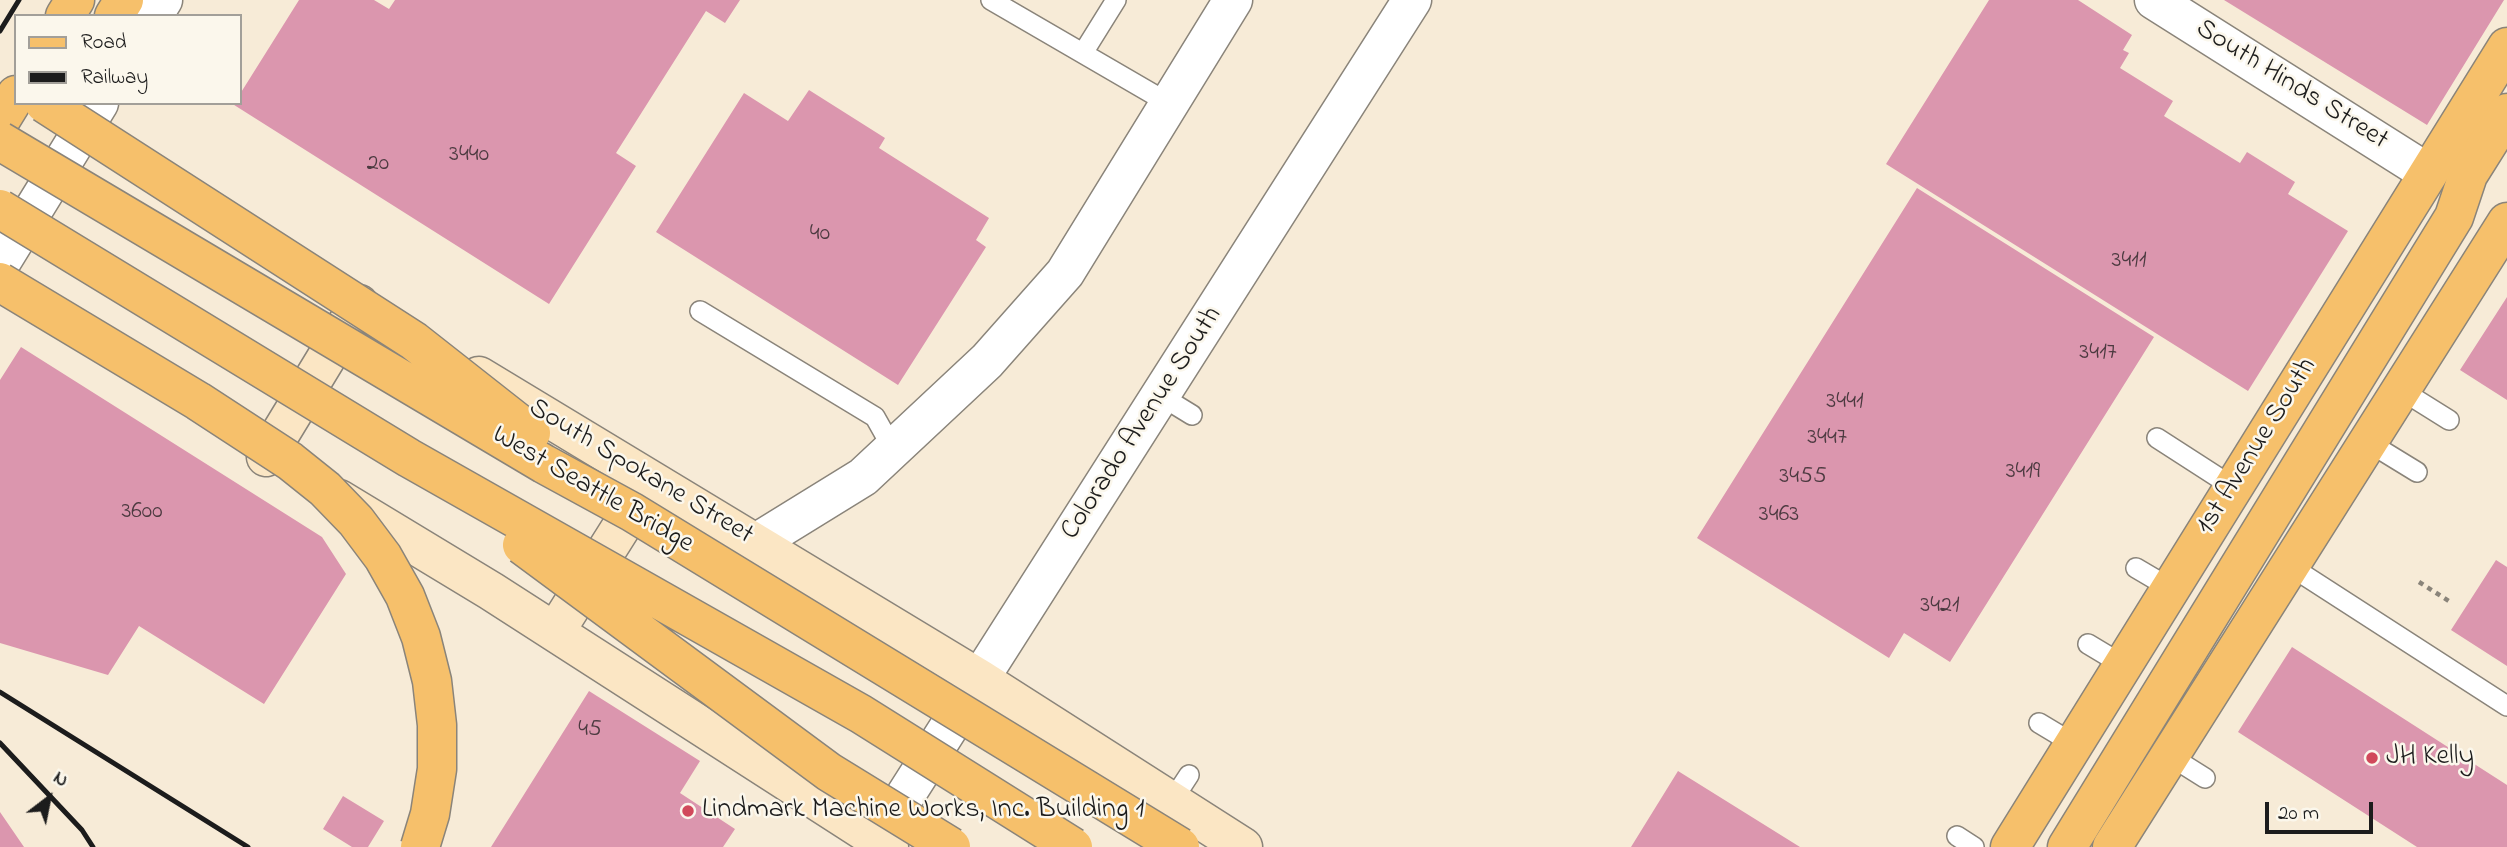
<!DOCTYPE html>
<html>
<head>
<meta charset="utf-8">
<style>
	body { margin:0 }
	#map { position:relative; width:2507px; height:847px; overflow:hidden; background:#f7ebd7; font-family:"Indie Flower",sans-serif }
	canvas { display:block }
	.legend { position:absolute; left:14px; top:14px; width:228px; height:91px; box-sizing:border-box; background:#fbf7ec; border:2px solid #a29f99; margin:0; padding:9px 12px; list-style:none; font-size:21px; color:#1c1c1c }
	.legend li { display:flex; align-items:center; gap:14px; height:35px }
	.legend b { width:35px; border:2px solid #a29f99 }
	.north { position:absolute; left:14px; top:763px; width:70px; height:70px; -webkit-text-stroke:5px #fbf7ec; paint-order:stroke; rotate:32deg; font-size:19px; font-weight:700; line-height:28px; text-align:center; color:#1c1c1c }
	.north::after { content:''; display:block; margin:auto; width:24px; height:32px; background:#1c1c1c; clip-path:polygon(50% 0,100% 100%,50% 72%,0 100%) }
	.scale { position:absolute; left:2265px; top:802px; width:108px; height:32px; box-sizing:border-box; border:4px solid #1c1c1c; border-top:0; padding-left:9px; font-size:21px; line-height:24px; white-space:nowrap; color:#1c1c1c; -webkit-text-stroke:5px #fbf7ec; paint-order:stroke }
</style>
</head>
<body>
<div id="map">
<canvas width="2507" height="847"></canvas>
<ul class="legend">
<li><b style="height:9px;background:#f6c06b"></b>Road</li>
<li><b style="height:9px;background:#1c1c1c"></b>Railway</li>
</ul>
<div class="north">N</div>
<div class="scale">20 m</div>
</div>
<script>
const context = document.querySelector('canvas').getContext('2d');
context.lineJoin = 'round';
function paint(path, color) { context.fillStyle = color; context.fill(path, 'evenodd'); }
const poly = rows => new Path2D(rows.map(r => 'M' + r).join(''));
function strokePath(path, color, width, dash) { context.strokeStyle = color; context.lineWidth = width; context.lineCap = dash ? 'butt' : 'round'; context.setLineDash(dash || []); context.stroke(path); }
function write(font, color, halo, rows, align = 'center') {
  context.font = font + ' "Indie Flower",sans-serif'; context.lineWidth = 5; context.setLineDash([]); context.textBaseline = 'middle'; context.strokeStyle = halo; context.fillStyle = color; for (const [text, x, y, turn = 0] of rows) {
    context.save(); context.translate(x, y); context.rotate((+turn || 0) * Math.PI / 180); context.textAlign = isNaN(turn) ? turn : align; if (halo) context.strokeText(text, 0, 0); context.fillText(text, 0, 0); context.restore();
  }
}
paint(poly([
	[299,0,374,0,389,9,395,0,740,0,725,23,706,11,616,153,636,166,549,304,231,103,240,103,240,94],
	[1989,0,2078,0,2132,35,2123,50,2129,53,2120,68,2173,101,2164,116,2240,163,2247,152,2295,182,2288,194,2348,231,2248,391,1886,164],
	[2224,0,2504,0,2427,125],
	[809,90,885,138,879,148,989,218,976,240,986,247,898,385,656,232,744,93,788,121],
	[1917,188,2154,337,1950,662,1904,633,1889,658,1697,538],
	[2507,297,2507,400,2460,370],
	[21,347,322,537,346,574,264,704,139,626,108,675,0,643,0,380],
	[2496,560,2507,567,2507,666,2451,630],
	[2292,647,2507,785,2507,847,2417,847,2238,732],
	[589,691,700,761,680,793,735,829,723,847,491,847],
	[1678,771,1800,847,1631,847],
	[343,796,384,821,368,847,352,847,323,829],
	[0,812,24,847,0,847]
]), '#db96ae');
const lane = poly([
	[991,0,1170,104],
	[1083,53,1116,0],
	[700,311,875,417,893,449],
	[2401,390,2449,420],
	[1161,396,1192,415],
	[2157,438,2233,487],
	[2368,442,2417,472],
	[2290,566,2507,706],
	[2136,568,2170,588],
	[2088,644,2123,665],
	[2039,723,2074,744],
	[2170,756,2205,778],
	[1172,801,1189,775],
	[1957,836,1974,847]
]);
const street = poly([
	[2154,0,2428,173],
	[153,16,163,0],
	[0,264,99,103],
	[756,543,863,477,987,361,1065,273,1233,0],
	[877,840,1412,0]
]);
const secondary = poly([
	[479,376,980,679,1243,847],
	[266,457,359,304],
	[339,499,491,591,889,847],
	[555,632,649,483]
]);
const primary = poly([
	[2010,847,2507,47],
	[2112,847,2507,222]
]);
const highway = poly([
	[65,16,75,0],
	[114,16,124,0],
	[0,121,16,95],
	[2067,847,2454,217,2468,175,2507,113]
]);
strokePath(lane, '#8a847a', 22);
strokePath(street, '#8a847a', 41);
strokePath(secondary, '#8a847a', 41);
strokePath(primary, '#8a847a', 41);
strokePath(highway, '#8a847a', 41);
strokePath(poly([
	[2419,582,2452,603]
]), '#8a847a', 4.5, [5, 5]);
strokePath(lane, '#fff', 19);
strokePath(street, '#fff', 38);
strokePath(secondary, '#fbe6c4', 38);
strokePath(primary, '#f6c06b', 38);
strokePath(highway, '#f6c06b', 38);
strokePath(poly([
	[0,31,19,0],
	[0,692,248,847],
	[0,743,82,830,93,847]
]), '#1c1c1c', 5);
const highwayBridge = poly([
	[44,103,414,341,531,433],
	[0,141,544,464,632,512,1180,847],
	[0,209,409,458,861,714,1073,847],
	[0,282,198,401,290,461,325,489,356,521,383,557,405,596,421,637,432,681,437,725,437,769,430,814,420,847],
	[522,545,829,772,951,847]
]);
strokePath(highwayBridge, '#8a847a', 41, []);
strokePath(highwayBridge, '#f6c06b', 38);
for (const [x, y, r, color] of [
	[2372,758,7,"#d1495b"],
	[688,811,7,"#d1495b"]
]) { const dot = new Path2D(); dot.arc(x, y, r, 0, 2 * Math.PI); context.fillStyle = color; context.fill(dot); strokePath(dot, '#fbf7ec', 2.5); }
write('24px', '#4c3a40', null, [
	["3440",469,156],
	["20",378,165],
	["40",820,235],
	["3411",2129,262],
	["3417",2098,354],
	["3441",1845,403],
	["3447",1827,439],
	["3419",2023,473],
	["3455",1803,478],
	["3600",142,513],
	["3463",1779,516],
	["3421",1940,607],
	["45",590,731]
]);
write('28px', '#1c1c1c', '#fbf7ec', [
	["South Hinds Street",2291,86,32],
	["Colorado Avenue South",1143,424,-57],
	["1st Avenue South",2258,447,-58],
	["South Spokane Street",640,473,31],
	["West Seattle Bridge",592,491,30]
]);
write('28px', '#1c1c1c', '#fbf7ec', [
	["JH Kelly",2386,758],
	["Lindmark Machine Works, Inc. Building 1",702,811]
], 'left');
</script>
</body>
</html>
